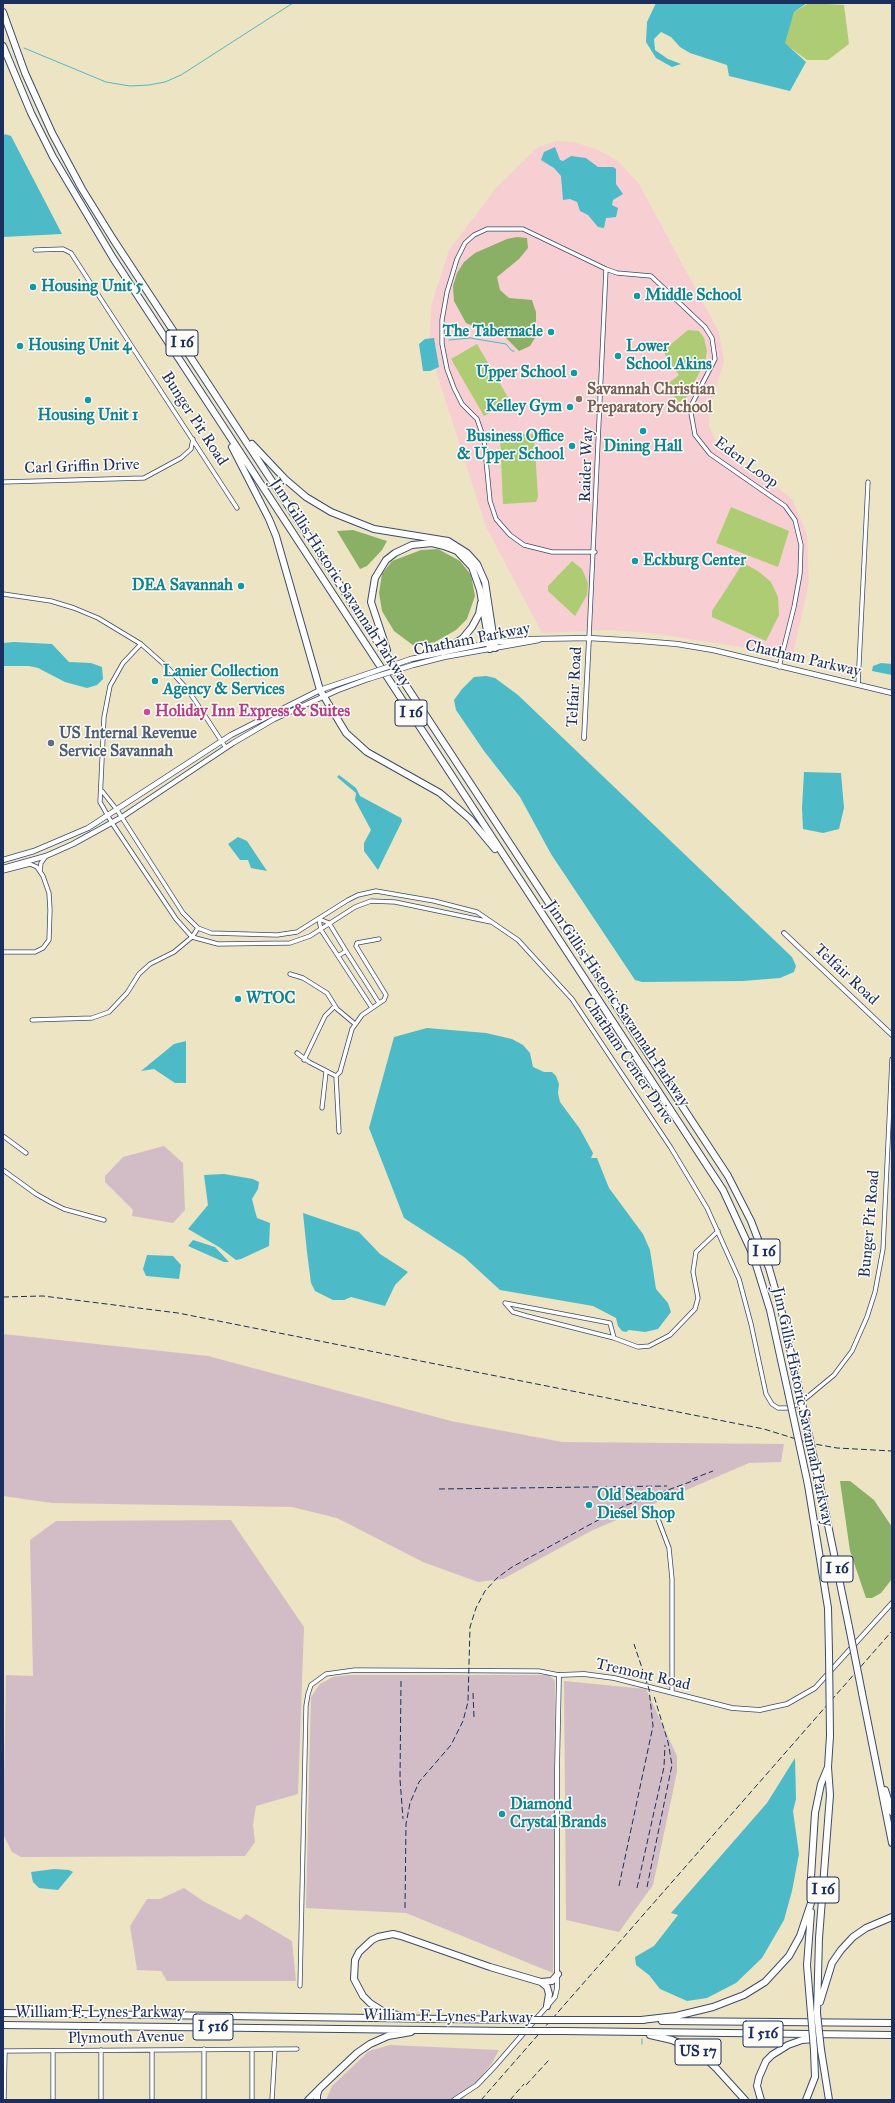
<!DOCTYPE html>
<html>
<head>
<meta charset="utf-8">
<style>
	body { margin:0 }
	#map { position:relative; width:895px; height:2103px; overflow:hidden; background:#ede4c4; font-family:"IM FELL Great Primer",serif }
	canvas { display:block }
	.frame { position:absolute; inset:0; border:4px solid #1b2f5e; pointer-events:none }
</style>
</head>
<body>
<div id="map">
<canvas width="895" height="2103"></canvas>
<div class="frame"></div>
</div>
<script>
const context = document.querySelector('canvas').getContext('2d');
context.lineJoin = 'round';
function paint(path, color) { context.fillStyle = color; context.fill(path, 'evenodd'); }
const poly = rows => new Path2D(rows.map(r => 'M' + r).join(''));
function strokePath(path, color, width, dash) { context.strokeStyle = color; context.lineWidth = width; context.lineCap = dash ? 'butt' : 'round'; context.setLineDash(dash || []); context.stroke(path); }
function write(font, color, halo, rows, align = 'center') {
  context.font = font + ' "IM FELL Great Primer",serif'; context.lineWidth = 3; context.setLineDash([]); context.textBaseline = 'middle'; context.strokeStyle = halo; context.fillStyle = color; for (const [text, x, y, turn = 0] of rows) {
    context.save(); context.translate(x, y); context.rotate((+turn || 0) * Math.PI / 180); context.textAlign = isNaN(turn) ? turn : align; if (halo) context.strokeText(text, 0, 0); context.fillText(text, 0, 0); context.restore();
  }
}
paint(poly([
	[556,141,574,142,596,149,618,161,639,184,719,332,724,361,710,408,709,426,717,444,737,462,766,479,792,499,807,534,809,582,793,655,650,633,610,630,542,633,486,527,429,349,431,306,449,250,497,187,538,147]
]), '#f7cfd2');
paint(poly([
	[164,1146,183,1163,185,1210,173,1223,132,1216,133,1210,105,1182,105,1176,123,1157],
	[3,1334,208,1356,451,1421,562,1442,784,1444,781,1462,749,1463,591,1531,503,1579,478,1582,423,1562,337,1518,292,1507,52,1503,3,1496],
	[231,1520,304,1627,298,1794,256,1806,253,1825,255,1842,245,1856,21,1857,12,1852,3,1834,6,1675,33,1676,30,1540,56,1521],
	[349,1675,549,1675,555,1681,553,1973,406,1913,306,1908,311,1697,320,1684,333,1677],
	[564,1681,646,1689,677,1756,677,1772,653,1885,619,1932,566,1920],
	[184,1888,203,1901,240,1920,246,1914,292,1941,296,1981,167,1981,161,1971,137,1970,130,1926,147,1899,160,1899],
	[390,2045,499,2050,492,2063,462,2100,326,2100,332,2086,369,2051]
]), '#d2bdc6');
paint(poly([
	[809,3,844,5,849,44,828,60,807,60,784,43,794,12],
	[688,330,699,331,704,338,707,351,705,362,685,400,679,402,665,386,679,375,666,357,664,350],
	[477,344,510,401,484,416,451,359],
	[534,434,538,497,536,502,503,504,500,435],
	[731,507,789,531,778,567,716,543],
	[572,561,582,569,588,583,587,595,575,616,548,591,548,586],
	[743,563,758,571,771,582,778,597,779,615,766,641,712,617,712,611]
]), '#adcc74');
paint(poly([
	[517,237,527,238,528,248,519,259,497,277,500,290,509,298,532,300,536,312,536,336,530,346,519,351,503,335,488,332,466,323,454,301,453,286,457,273,464,262,475,253,507,239],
	[353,530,387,541,382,550,367,566,360,569,337,531],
	[438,549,460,561,471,575,475,596,467,619,456,630,435,642,414,646,394,631,382,611,379,593,382,574,392,561,421,550],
	[840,1481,850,1481,874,1500,892,1527,892,1579,881,1593,872,1598,866,1598,850,1551]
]), '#8ab066');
paint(poly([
	[656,3,807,3,794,12,785,43,806,62,790,91,729,76,727,65,690,53,680,47,671,37,661,32,654,39,655,50,668,59,681,64,672,67,656,58,646,42,647,22],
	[5,134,11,136,62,234,3,237,3,137],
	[555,147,560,160,563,161,571,156,586,158,598,167,613,167,616,169,616,184,623,194,613,200,612,205,618,208,616,217,606,218,604,228,598,227,588,215,580,211,577,202,570,199,563,200,561,176,554,168,541,160,544,152],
	[434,338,439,367,430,371,423,371,419,344,425,339],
	[14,642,52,644,69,662,91,663,102,667,103,679,97,685,87,688,65,682,38,668,29,666,3,666,3,643],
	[881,663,892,664,892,675,872,671,873,666],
	[486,676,495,678,518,695,792,957,796,966,794,972,780,978,743,981,642,982,635,980,551,854,520,797,484,751,456,710,454,700,462,689,474,677],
	[804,772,841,773,844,808,839,829,823,833,803,829,802,808],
	[339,775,356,788,360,796,401,818,402,821,378,870,364,851,364,843,371,830,355,800,356,793,337,777],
	[238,837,247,841,267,871,251,868,248,860,240,860,228,844],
	[427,1028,486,1033,512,1039,523,1045,530,1053,533,1067,544,1072,552,1072,556,1076,559,1084,558,1093,560,1102,580,1129,593,1153,591,1158,597,1158,609,1188,643,1234,650,1250,656,1289,668,1303,671,1312,658,1329,645,1332,629,1330,626,1332,622,1331,618,1326,616,1318,593,1306,500,1290,464,1257,404,1218,369,1128,394,1037],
	[186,1041,186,1083,175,1083,154,1069,141,1071,174,1044],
	[224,1174,253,1179,259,1182,258,1189,252,1199,255,1211,257,1218,270,1223,269,1246,241,1259,236,1260,219,1247,188,1229,208,1205,204,1175],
	[303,1213,359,1232,380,1254,408,1272,395,1285,385,1306,351,1297,344,1300,333,1300,315,1291,311,1283,307,1252],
	[193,1240,215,1247,229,1262,224,1262,188,1246],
	[147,1255,173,1256,181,1265,179,1279,146,1276,143,1269],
	[795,1758,796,1799,793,1811,799,1854,792,1891,784,1920,762,1958,736,1983,707,1998,687,2001,660,1989,649,1975,636,1965,635,1957,654,1946,678,1915,671,1913,767,1803],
	[54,1869,69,1870,73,1872,58,1890,39,1888,33,1882,31,1872]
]), '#4dbac7');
strokePath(poly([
	[24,48,106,82,130,86,149,85,165,82,181,75,293,3],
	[449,340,470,338,506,344,512,351,514,351],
	[642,2039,642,2044]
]), '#4dbac7', 1);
const minor = poly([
	[35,250,63,249,71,253,237,508],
	[3,482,144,478,181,458,191,449,193,439],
	[595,552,552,552,524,545,510,535,496,519,490,501,484,439,477,419,462,404,454,388,447,369,442,344,442,320,447,292,457,259,465,243,474,235,487,229,523,229,606,269,617,273,651,276,705,327,712,338,715,359,692,404,691,413,695,435,710,454,785,506,795,520,801,545,800,574,794,607,779,667],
	[3,594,51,601,74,608,98,618,141,644,167,667,188,690,226,748],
	[589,638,606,269],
	[141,644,123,663,110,686,104,717,100,802,112,823,176,919,192,937,218,944,290,943,310,936,355,907,371,901,395,902,491,922],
	[858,685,868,482],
	[102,791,117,810,183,913,198,928,211,933,277,935,297,932,348,900,358,895,376,891,434,901,477,912,518,940,572,999,671,1148,707,1208,739,1279,751,1324,766,1394,772,1404,778,1408,789,1408,799,1404,834,1375,852,1351,867,1317,875,1292,883,1249,892,1059],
	[3,871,30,864,37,867,43,876,49,893,50,910,49,940,43,948,35,952,3,952],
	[40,871,41,863,46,856],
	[319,919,321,930,372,1008],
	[319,919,329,923,346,951,338,956],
	[346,951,379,1003],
	[290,974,303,978,327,993,337,1009,355,1024],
	[32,1020,92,1018,109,1012,127,993,139,974,150,964,174,952,192,937,198,928],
	[297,1053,309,1062,336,1076],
	[304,1060,325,1016,335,1006],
	[322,1108,326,1072],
	[339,1132,336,1076,340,1072,352,1029,362,1015,384,1000,386,995,356,946,357,943,379,939],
	[3,1136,26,1153],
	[3,1170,36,1194,52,1203,64,1209,104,1220],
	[614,1338,610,1323,505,1303,513,1312,527,1316,614,1338,638,1347,649,1346,670,1335,695,1309,698,1298,693,1272,696,1252,718,1231],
	[658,1519,669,1548,672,1579,672,1692],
	[300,1986,306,1706,308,1694,311,1685,326,1674,355,1670,539,1671,559,1675],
	[204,2049,204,2100],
	[101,2050,101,2100],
	[152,2050,152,2100],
	[252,2050,252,2100],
	[3,2051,297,2049],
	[4,2100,5,2051],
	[53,2100,53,2051],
	[272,2100,275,2049]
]);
const tertiary = poly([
	[584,738,589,638],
	[784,933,892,1035],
	[454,2100,477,2085,496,2065,555,1997,557,1988,557,1770,559,1675,584,1674,614,1678,732,1708,760,1710,773,1707,787,1704,815,1688,892,1603]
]);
const secondary = poly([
	[411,659,489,643,532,639,589,638,640,641,677,644,713,650,892,693],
	[413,665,444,657,539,640],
	[3,860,34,851,88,828,231,735,320,690,367,674],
	[3,868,46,856,73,844,122,817,233,743,274,719,338,690,368,679]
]);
const motorway = poly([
	[3,12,25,73,52,133,82,189,113,239,728,1176,751,1221,769,1268,782,1313,798,1385],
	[3,46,31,113,53,157,113,258,723,1190,753,1255,770,1310,788,1392],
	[252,444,285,479,306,497,331,512,374,529,448,541,467,553,477,564,485,582,495,648],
	[232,447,269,519,276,536,320,690,346,733,367,752,440,793,470,819,495,849],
	[387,650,371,602,375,578,386,560,395,553,412,545,432,543,444,546,457,551,472,567,480,590,490,649],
	[444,651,463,638,472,627,479,614,481,603],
	[808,1485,828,1608,829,1653],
	[820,1486,849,1627],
	[862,1693,892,1843],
	[885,1790,892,1812],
	[811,1912,807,1965,811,2014],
	[541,1982,547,1987,549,1994,547,2006],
	[820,2002,832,1963,841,1950,853,1937,866,1928,892,1917],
	[3,2013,520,2020],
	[817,2013,819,1938,830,1795,828,1767,830,1736],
	[402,2016,384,2012,370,2003,363,1996,354,1979,355,1960,359,1952,372,1940,378,1937,393,1934,401,1936,490,1967,541,1982,552,1981,558,1974],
	[565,2020,644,2020],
	[641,2020,676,2016,713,2007,744,1995,765,1982,789,1956,800,1936,812,1900,811,1877,815,1813,821,1784,828,1767],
	[662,2021,892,2023],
	[3,2025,510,2031],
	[562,2031,892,2035],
	[650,2035,672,2040,700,2053,716,2068,745,2100],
	[821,2050,829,2100],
	[308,2100,318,2090],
	[317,2100,317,2095,319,2089,357,2053,370,2044,388,2036,411,2032],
	[761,2100,757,2086,759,2077,766,2061,772,2055,788,2045,802,2040,815,2039],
	[806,2100,815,2077,814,2050]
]);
strokePath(minor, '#3a4a6d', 5);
strokePath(tertiary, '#3a4a6d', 5.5);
strokePath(secondary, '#3a4a6d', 6);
strokePath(motorway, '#3a4a6d', 8);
strokePath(minor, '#fff', 3.5);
strokePath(tertiary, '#fff', 4);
strokePath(secondary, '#fff', 4.5);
strokePath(motorway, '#fff', 6);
strokePath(poly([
	[3,1297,43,1296,178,1313,764,1429,809,1443,837,1448,892,1451],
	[892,1415,892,1481],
	[692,1479,713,1471],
	[439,1489,667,1486],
	[401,1681,400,1779,403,1819],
	[473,1693,474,1717],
	[619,1886,653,1726,649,1689,634,1644],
	[647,1887,672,1765,668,1742,654,1696],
	[637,1888,664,1767,665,1745],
	[405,1908,406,1824,410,1803,419,1782,451,1745,463,1721,468,1702,470,1627,476,1608,485,1591,497,1578,512,1567,624,1506,698,1479],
	[526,2085,549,2060],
	[481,2100,892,1631],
	[510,2100,524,2084]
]), '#1b2f5e', 1, [6, 3]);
const secondaryBridge = poly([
	[367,674,411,659],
	[368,679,413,665]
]);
const motorwayBridge = poly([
	[798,1385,820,1486],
	[788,1392,808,1485],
	[849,1627,862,1693],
	[829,1653,830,1736],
	[817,2013,821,2050],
	[811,2014,814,2050],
	[520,2020,565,2020],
	[510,2031,562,2031]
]);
strokePath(secondaryBridge, '#3a4a6d', 6, []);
strokePath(motorwayBridge, '#3a4a6d', 8, []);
strokePath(secondaryBridge, '#fff', 4.5);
strokePath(motorwayBridge, '#fff', 6);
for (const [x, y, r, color] of [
	[33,287,4,"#0f9aa8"],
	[637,296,4,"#0f9aa8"],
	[551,332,4,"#0f9aa8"],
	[20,346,4,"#0f9aa8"],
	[618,356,4,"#0f9aa8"],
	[574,373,4,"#0f9aa8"],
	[579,399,4,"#8d6e63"],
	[88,400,4,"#0f9aa8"],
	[570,407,4,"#0f9aa8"],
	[643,431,4,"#0f9aa8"],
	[572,446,4,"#0f9aa8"],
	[635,561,4,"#0f9aa8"],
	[241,586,4,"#0f9aa8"],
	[155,681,4,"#0f9aa8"],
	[147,712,4,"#d1479c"],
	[51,743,4,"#5c6f8a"],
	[238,999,4,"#0f9aa8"],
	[589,1505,4,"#0f9aa8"],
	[502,1814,4,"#0f9aa8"]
]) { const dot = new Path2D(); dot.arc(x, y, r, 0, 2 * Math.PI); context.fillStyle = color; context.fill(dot); strokePath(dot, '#fdfcf7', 1.5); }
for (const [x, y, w] of [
	[182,343,32],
	[411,713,32],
	[764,1252,32],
	[837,1569,32],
	[823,1890,32],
	[213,2027,40],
	[763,2034,40],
	[698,2052,46]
]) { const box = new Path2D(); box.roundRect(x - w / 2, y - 13, w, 26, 3); context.fillStyle = '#fdfcf7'; context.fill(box); strokePath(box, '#1b2f5e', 1); }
write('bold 15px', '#1b2f5e', null, [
	["I 16",182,343],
	["I 16",411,713],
	["I 16",764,1252],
	["I 16",837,1569],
	["I 16",823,1890],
	["I 516",213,2027],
	["I 516",763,2034],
	["US 17",698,2052]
]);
write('bold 16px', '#0d838f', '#fdfcf7', [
	["Housing Unit 5",41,287],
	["Middle School",645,296],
	["The Tabernacle",543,332,"right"],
	["Housing Unit 4",28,346],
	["Lower",626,347],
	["School Akins",626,365],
	["Upper School",566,373,"right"],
	["Kelley Gym",562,407,"right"],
	["Housing Unit 1",88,416,"center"],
	["Business Office",564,437,"right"],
	["& Upper School",564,455,"right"],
	["Dining Hall",643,447,"center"],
	["Eckburg Center",643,561],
	["DEA Savannah",233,586,"right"],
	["Lanier Collection",163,672],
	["Agency & Services",163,690],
	["WTOC",246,999],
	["Old Seaboard",597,1496],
	["Diesel Shop",597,1514],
	["Diamond",510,1805],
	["Crystal Brands",510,1823]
], 'left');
write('bold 16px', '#785e54', '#fdfcf7', [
	["Savannah Christian",587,390],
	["Preparatory School",587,408]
], 'left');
write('16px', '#1b2f5e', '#fdfcf7', [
	["Bunger Pit Road",194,419,57],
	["Eden Loop",746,463,36],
	["Raider Way",587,465,-88],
	["Carl Griffin Drive",82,467,-2],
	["Jim Gillis Historic Savannah Parkway",340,583,57],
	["Chatham Parkway",472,640,-11],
	["Chatham Parkway",803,659,13],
	["Telfair Road",575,687,-87],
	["Telfair Road",846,975,43],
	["Jim Gillis Historic Savannah Parkway",617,1004,56],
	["Chatham Center Drive",628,1061,56],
	["Bunger Pit Road",870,1224,-85],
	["Jim Gillis Historic Savannah Parkway",802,1407,78],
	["Tremont Road",643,1675,13],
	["William F. Lynes Parkway",100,2013],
	["William F. Lynes Parkway",448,2017,1],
	["Plymouth Avenue",126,2038,-1]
]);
write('bold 16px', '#b23c85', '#fdfcf7', [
	["Holiday Inn Express & Suites",155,712]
], 'left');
write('bold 16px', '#4e5e75', '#fdfcf7', [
	["US Internal Revenue",59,734],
	["Service Savannah",59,752]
], 'left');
</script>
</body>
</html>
